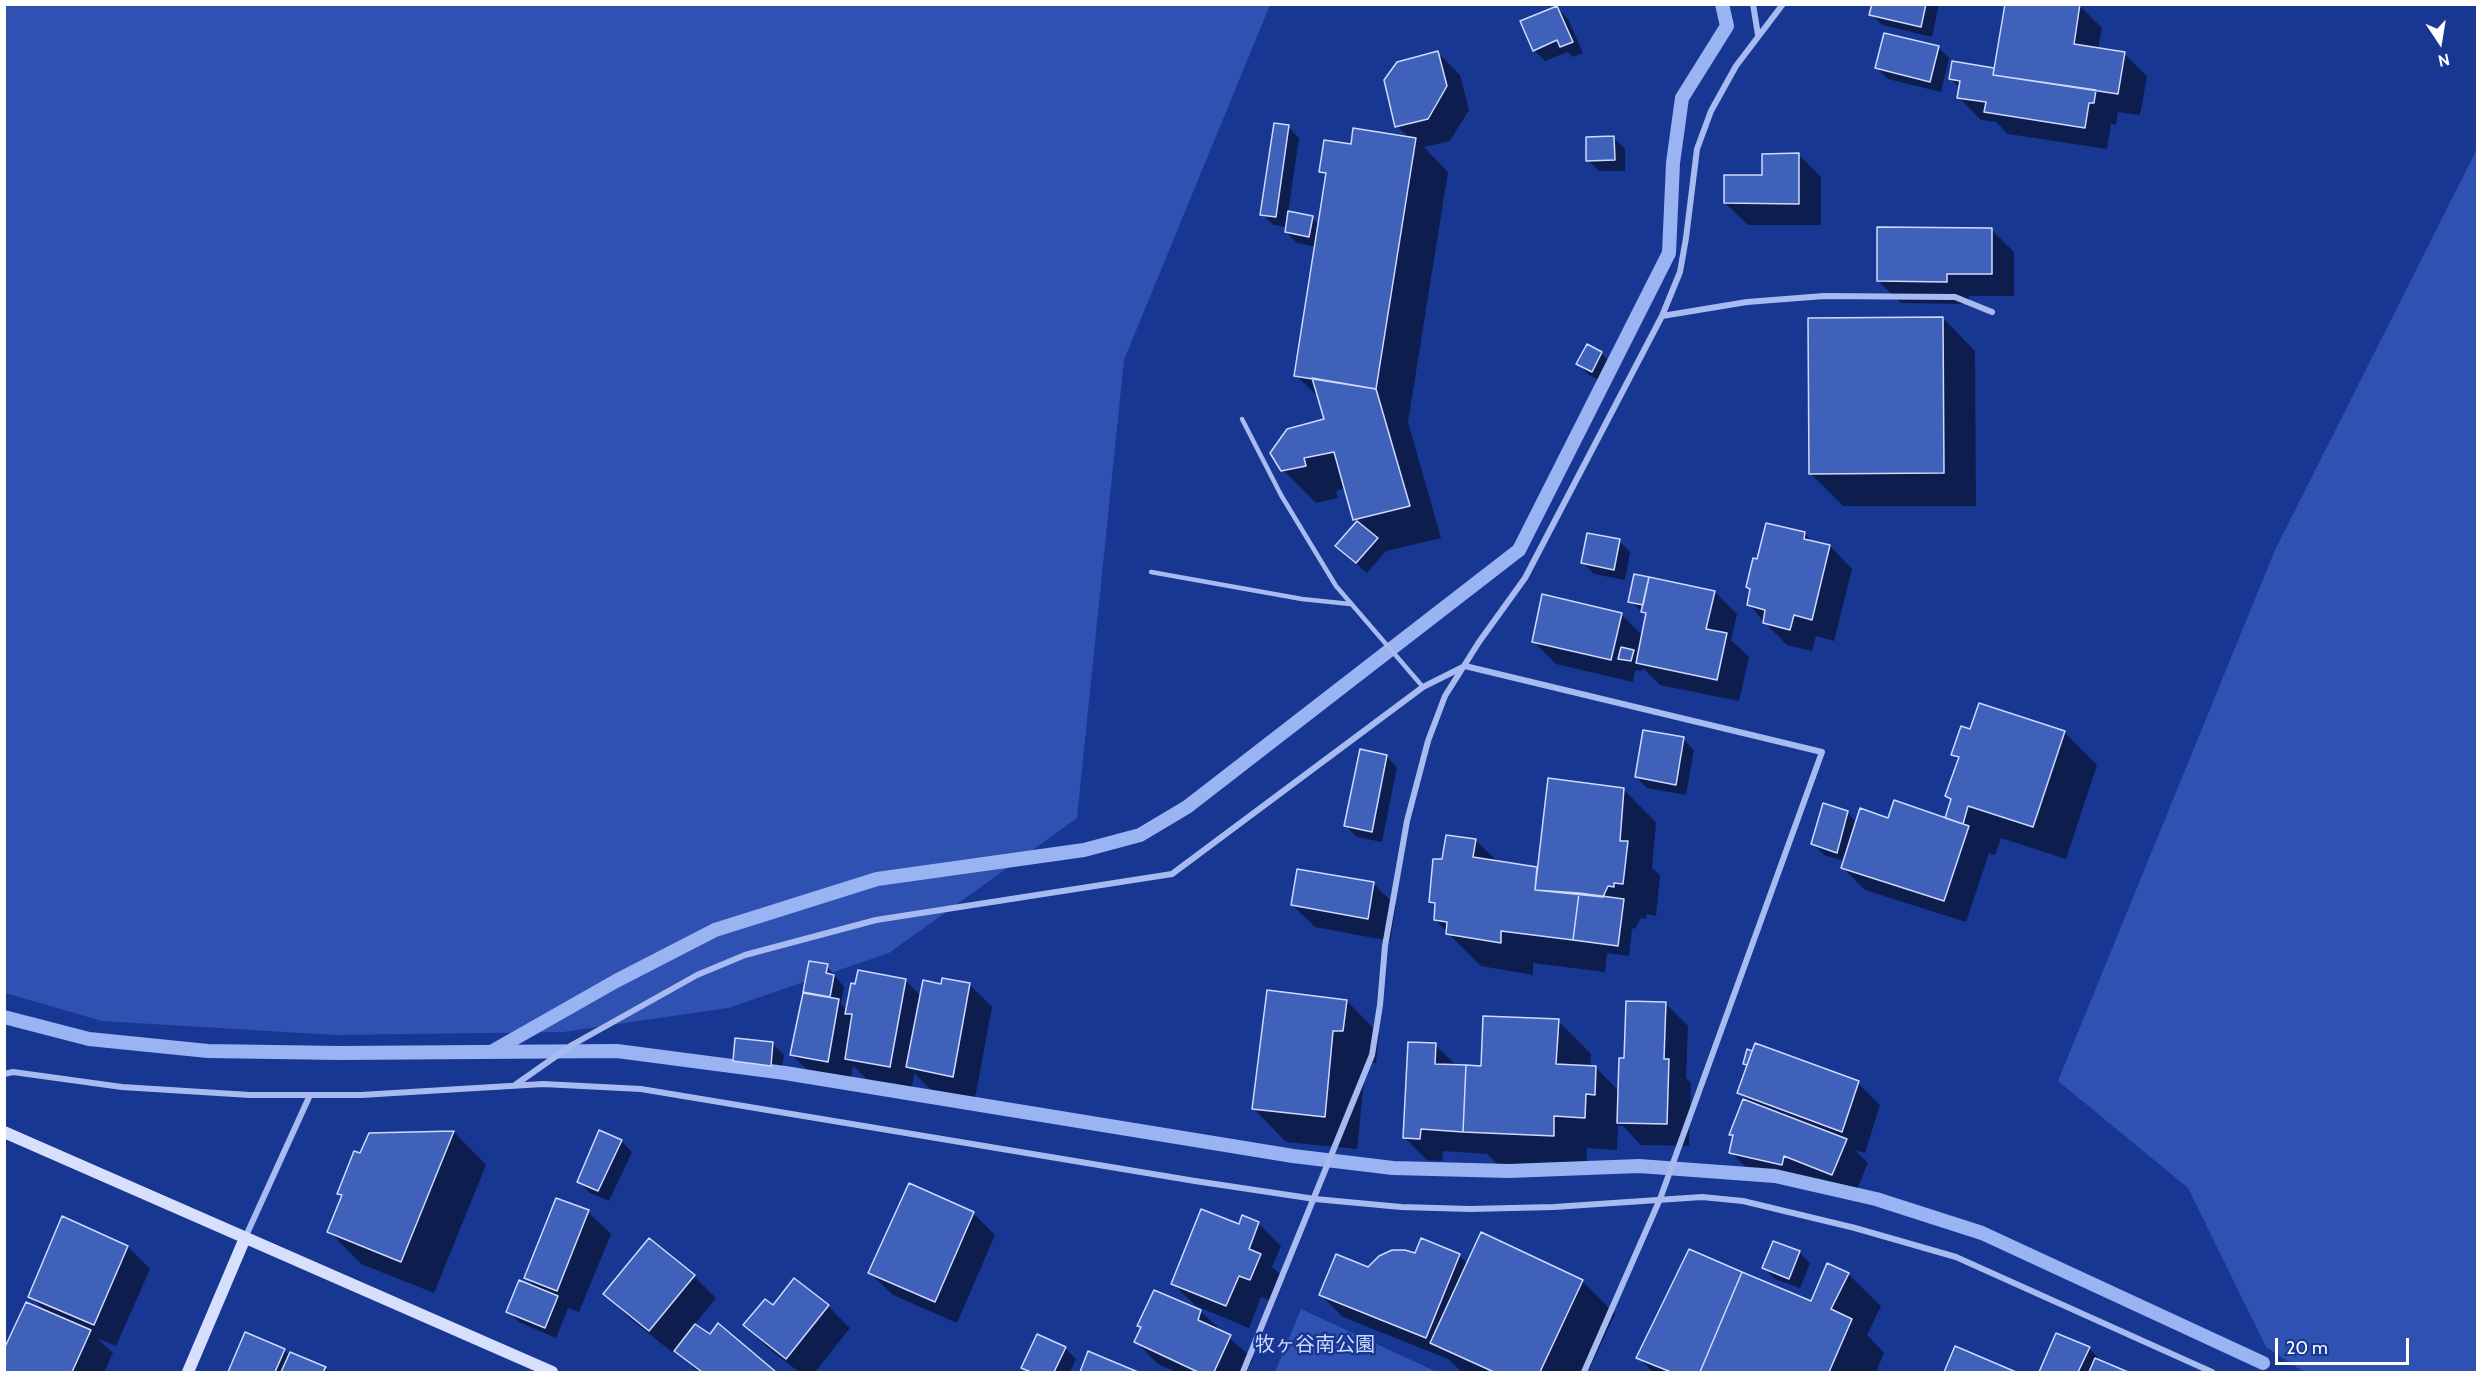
<!DOCTYPE html>
<html>
<head>
<meta charset="utf-8">
<style>
	body { margin:0 }
	#map { position:relative; width:2482px; height:1377px; overflow:hidden; background:#183793; font-family:Cabin,sans-serif }
	canvas { display:block }
	.frame { position:absolute; inset:0; border:6px solid #fff; pointer-events:none }
	.north { position:absolute; left:2410px; top:12px; width:60px; height:60px; -webkit-text-stroke:4px #183793; paint-order:stroke; rotate:168deg; font-size:16px; font-weight:700; line-height:24px; text-align:center; color:#fff }
	.north::after { content:''; display:block; margin:auto; width:21px; height:27px; background:#fff; clip-path:polygon(50% 0,100% 100%,50% 72%,0 100%) }
	.scale { position:absolute; left:2275px; top:1338px; width:134px; height:27px; box-sizing:border-box; border:3px solid #fff; border-top:0; padding-left:8px; font-size:18px; line-height:21px; white-space:nowrap; color:#fff; -webkit-text-stroke:4px #183793; paint-order:stroke }
</style>
</head>
<body>
<div id="map">
<canvas width="2482" height="1377"></canvas>
<div class="frame"></div>
<div class="north">N</div>
<div class="scale">20 m</div>
</div>
<script>
const context = document.querySelector('canvas').getContext('2d');
context.lineJoin = 'round';
function paint(path, color) { context.fillStyle = color; context.fill(path, 'evenodd'); }
const poly = rows => new Path2D(rows.map(r => 'M' + r).join(''));
function strokePath(path, color, width, dash) { context.strokeStyle = color; context.lineWidth = width; context.lineCap = dash ? 'butt' : 'round'; context.setLineDash(dash || []); context.stroke(path); }
function write(font, color, halo, rows, align = 'center') {
  context.font = font + ' Cabin,"Noto Sans JP",sans-serif'; context.lineWidth = 5; context.setLineDash([]); context.textBaseline = 'middle'; context.strokeStyle = halo; context.fillStyle = color; for (const [text, x, y, turn = 0] of rows) {
    context.save(); context.translate(x, y); context.rotate((+turn || 0) * Math.PI / 180); context.textAlign = isNaN(turn) ? turn : align; if (halo) context.strokeText(text, 0, 0); context.fillText(text, 0, 0); context.restore();
  }
}
paint(poly([
	[4,5,1270,5,1124,360,1077,818,889,953,728,1008,563,1032,334,1035,102,1021,5,993],
	[2477,149,2477,1372,2304,1372,2266,1347,2188,1188,2058,1081,2275,550],
	[1301,1309,1437,1372,1275,1372]
]), '#2e51b2');
paint(poly([
	[1873,4,1939,4,1932,37,1882,25,1871,14],
	[2079,5,2102,28,2098,49,2124,54,2147,76,2140,115,2118,112,2116,125,2111,124,2107,149,2008,134,1996,122,1981,120,1958,97,1960,88,1951,79,1953,63,1995,70],
	[1557,8,1568,19,1583,53,1573,57,1567,52,1545,61,1534,50],
	[1938,47,1949,58,1941,92,1888,79,1877,68],
	[1437,52,1460,75,1469,110,1450,141,1424,147,1448,172,1408,422,1441,538,1386,551,1367,573,1337,546,1358,522,1355,519,1346,488,1336,491,1338,498,1316,503,1283,470,1326,420,1320,399,1296,375,1316,247,1297,243,1286,232,1287,227,1273,225,1262,214,1288,127,1299,138,1288,213,1312,217,1319,225,1327,177,1321,171,1352,146,1409,138,1397,126],
	[1614,138,1625,149,1625,171,1599,171,1588,160],
	[1799,155,1821,177,1821,225,1748,225,1725,203],
	[1992,230,2014,252,2014,296,1969,296,1969,304,1901,303,1878,281],
	[1943,318,1975,351,1976,506,1843,506,1811,474],
	[1601,353,1612,364,1603,382,1589,375,1578,364],
	[1805,534,1813,542,1830,546,1852,569,1834,641,1816,636,1812,651,1787,645,1764,622,1749,604,1752,591,1747,587,1758,561],
	[1619,541,1630,552,1625,580,1594,574,1583,563],
	[1715,592,1737,614,1731,640,1749,657,1739,701,1660,685,1643,668,1642,671,1635,670,1633,682,1556,664,1533,641,1621,614,1643,636,1647,616,1630,601],
	[2064,732,2097,765,2066,859,2001,838,1995,855,1989,853,1966,922,1865,890,1842,867,1844,861,1824,855,1813,844,1847,812,1857,823,1889,819,1951,821,1952,801,1947,796,1959,761,1953,755],
	[1683,739,1694,750,1686,795,1647,788,1636,777],
	[1386,756,1397,767,1382,842,1357,837,1346,826],
	[1623,789,1656,822,1652,868,1660,875,1656,916,1647,914,1646,919,1641,918,1635,929,1632,928,1629,956,1607,953,1605,972,1533,963,1533,975,1481,966,1435,920,1436,907,1431,902,1443,860,1475,840,1498,862,1538,869],
	[1374,884,1396,906,1390,941,1315,927,1292,905],
	[827,966,844,987,841,1004,848,1011,905,980,921,996,942,985,943,980,970,985,992,1007,975,1098,930,1089,914,1073,912,1088,869,1081,853,1066,850,1084,814,1077,792,1055,809,995,805,991],
	[1347,1001,1379,1034,1376,1063,1366,1063,1357,1149,1286,1142,1254,1109],
	[1665,1003,1688,1026,1686,1078,1691,1083,1689,1146,1641,1145,1623,1126,1618,1126,1617,1150,1587,1148,1586,1168,1497,1164,1487,1154,1443,1151,1442,1161,1427,1160,1405,1138,1435,1045,1457,1066,1482,1068,1558,1021,1591,1054,1590,1068,1596,1068,1620,1092,1625,1059],
	[773,1044,784,1055,781,1077,745,1071,734,1060],
	[1751,1053,1858,1083,1880,1105,1865,1153,1855,1150,1868,1163,1854,1196,1806,1177,1804,1186,1753,1175,1731,1152,1734,1137,1731,1134,1749,1102,1739,1093,1748,1067,1745,1063],
	[454,1132,486,1165,434,1293,361,1264,329,1231,343,1197,339,1193,370,1134],
	[621,1141,632,1152,609,1201,590,1193,579,1182],
	[588,1212,611,1234,579,1312,568,1308,556,1338,519,1322,508,1311,538,1290,526,1277],
	[973,1213,995,1235,957,1323,893,1295,870,1273],
	[1243,1217,1259,1224,1281,1246,1272,1267,1283,1277,1272,1301,1261,1297,1249,1328,1196,1306,1173,1284,1240,1226],
	[128,1247,150,1269,116,1346,97,1338,113,1353,104,1372,4,1372,4,1353,46,1312,30,1296],
	[1799,1252,1810,1263,1800,1288,1775,1279,1764,1268],
	[1416,1255,1459,1255,1468,1264,1582,1281,1615,1314,1588,1372,1462,1372,1448,1359,1343,1317,1321,1295,1368,1269],
	[1848,1274,1881,1306,1867,1335,1884,1353,1876,1372,1653,1372,1638,1357,1811,1303],
	[694,1276,716,1298,694,1325,710,1336,718,1325,774,1372,698,1372,675,1350,672,1352,627,1316,605,1294],
	[828,1306,850,1328,815,1372,799,1372,767,1347,745,1325],
	[1200,1311,1253,1359,1247,1372,1176,1372,1158,1364,1136,1342,1142,1329,1139,1326],
	[246,1334,284,1350,290,1356,325,1368,330,1372,229,1372],
	[2057,1335,2089,1348,2104,1364,2124,1372,2041,1372],
	[1065,1348,1076,1359,1070,1372,1028,1372,1023,1368],
	[1956,1348,2013,1372,1946,1372],
	[1089,1353,1134,1372,1081,1372]
]), '#0007');
strokePath(poly([
	[4,1017,89,1039,208,1051,340,1053,617,1051,785,1073,1293,1156,1393,1168,1509,1171,1639,1166,1775,1176,1876,1199,1982,1233,2263,1363],
	[491,1052,616,981,715,930,877,879,1084,850,1140,835,1187,807,1519,550,1669,253,1673,163,1682,98,1727,26,1722,4]
]), '#9ab3f2', 14);
const building = poly([
	[1872,4,1926,4,1921,27,1869,15,1872,4],
	[2005,4,2080,4,2074,44,2125,52,2118,94,1993,75,2005,4],
	[1557,6,1573,42,1560,47,1557,40,1533,51,1520,21,1557,6],
	[1884,33,1939,46,1930,82,1875,68,1884,33],
	[1438,51,1447,86,1428,119,1395,127,1384,80,1397,62,1438,51],
	[1952,61,1994,68,1993,75,2096,90,2094,103,2089,103,2085,128,1984,112,1986,102,1957,98,1960,81,1949,79,1952,61],
	[1274,123,1289,125,1276,217,1260,215,1274,123],
	[1353,128,1416,138,1376,389,1294,376,1326,173,1319,172,1324,140,1351,144,1353,128],
	[1614,136,1615,160,1586,161,1586,137,1614,136],
	[1799,153,1799,204,1724,203,1724,175,1762,175,1762,154,1799,153],
	[1288,211,1313,216,1309,237,1285,232,1288,211],
	[1877,227,1992,228,1992,274,1947,274,1947,282,1877,281,1877,227],
	[1943,317,1944,473,1809,474,1808,318,1943,317],
	[1587,344,1602,352,1592,372,1576,364,1587,344],
	[1312,378,1376,389,1410,506,1353,520,1334,452,1304,458,1306,466,1281,471,1270,453,1287,429,1324,419,1312,378],
	[1357,521,1378,538,1356,563,1335,546,1357,521],
	[1766,523,1805,532,1804,539,1830,545,1812,620,1794,615,1790,630,1763,623,1765,610,1747,605,1750,589,1746,587,1753,558,1757,559,1766,523],
	[1587,533,1620,539,1614,570,1581,563,1587,533],
	[1634,574,1649,577,1643,605,1628,602,1634,574],
	[1649,577,1715,591,1706,629,1727,633,1717,680,1636,663,1646,613,1641,612,1649,577],
	[1542,594,1622,613,1611,660,1532,642,1542,594],
	[1621,647,1634,650,1631,661,1618,659,1621,647],
	[1979,703,2065,731,2033,827,1968,806,1963,824,1945,818,1951,799,1945,796,1959,757,1951,755,1961,726,1970,729,1979,703],
	[1643,730,1684,737,1676,785,1635,777,1643,730],
	[1360,749,1387,755,1372,832,1344,826,1360,749],
	[1548,778,1624,788,1620,841,1628,841,1623,884,1614,883,1614,887,1608,886,1603,897,1535,890,1548,778],
	[1894,800,1969,826,1944,901,1841,868,1860,808,1888,818,1894,800],
	[1823,803,1848,811,1837,853,1811,844,1823,803],
	[1446,835,1476,839,1473,857,1537,867,1535,890,1579,893,1573,940,1501,931,1501,943,1446,934,1447,922,1434,920,1435,903,1429,902,1433,859,1442,859,1446,835],
	[1297,869,1374,882,1368,919,1291,905,1297,869],
	[1579,893,1624,899,1618,946,1573,940,1579,893],
	[809,961,828,964,826,973,834,975,830,997,803,992,809,961],
	[858,970,906,979,890,1067,845,1059,852,1014,845,1014,851,983,855,984,858,970],
	[942,978,970,983,953,1077,906,1067,923,980,941,984,942,978],
	[1267,990,1347,1000,1343,1031,1333,1031,1325,1117,1252,1109,1267,990],
	[803,993,839,999,828,1062,790,1055,803,993],
	[1626,1001,1666,1002,1664,1059,1669,1059,1667,1124,1617,1123,1619,1058,1624,1058,1626,1001],
	[1483,1016,1559,1019,1556,1064,1596,1066,1595,1095,1586,1094,1585,1118,1554,1116,1554,1136,1463,1132,1466,1065,1481,1066,1483,1016],
	[735,1038,773,1042,771,1066,733,1061,735,1038],
	[1408,1042,1436,1043,1435,1064,1466,1065,1463,1132,1421,1129,1420,1139,1403,1138,1408,1042],
	[1755,1043,1859,1081,1842,1132,1737,1093,1755,1043],
	[1747,1049,1752,1051,1747,1065,1743,1064,1747,1049],
	[1743,1099,1847,1139,1832,1175,1784,1156,1782,1165,1729,1153,1733,1135,1729,1135,1743,1099],
	[599,1130,622,1140,598,1191,577,1182,599,1130],
	[454,1131,401,1262,327,1232,342,1195,337,1194,354,1151,360,1153,369,1133,454,1131],
	[909,1183,974,1212,935,1302,868,1273,909,1183],
	[556,1198,589,1210,557,1291,524,1278,556,1198],
	[1201,1209,1239,1224,1242,1215,1259,1222,1249,1249,1261,1254,1250,1280,1239,1276,1226,1306,1171,1284,1201,1209],
	[62,1216,128,1246,94,1325,28,1297,62,1216],
	[1481,1232,1583,1280,1540,1372,1494,1372,1430,1343,1481,1232],
	[649,1238,695,1275,649,1331,603,1294,649,1238],
	[1421,1238,1460,1254,1426,1338,1319,1295,1336,1254,1368,1267,1379,1256,1392,1250,1405,1250,1415,1253,1421,1238],
	[1773,1241,1800,1251,1789,1279,1762,1268,1773,1241],
	[1689,1249,1742,1272,1700,1372,1671,1372,1636,1358,1689,1249],
	[1827,1263,1849,1273,1831,1309,1852,1319,1829,1372,1700,1372,1742,1272,1811,1301,1827,1263],
	[794,1278,829,1305,786,1359,743,1325,765,1299,773,1305,794,1278],
	[519,1280,558,1296,545,1328,506,1312,519,1280],
	[1154,1290,1201,1310,1198,1320,1231,1335,1214,1372,1198,1372,1134,1342,1141,1327,1137,1326,1154,1290],
	[26,1302,91,1330,72,1372,4,1372,4,1349,26,1302],
	[718,1323,776,1372,702,1372,674,1351,695,1324,710,1334,718,1323],
	[245,1332,285,1349,275,1372,228,1372,245,1332],
	[2056,1333,2090,1347,2078,1372,2039,1372,2056,1333],
	[1037,1334,1066,1347,1054,1372,1031,1372,1021,1368,1037,1334],
	[1955,1346,2016,1372,1944,1372,1955,1346],
	[1088,1351,1095,1354,1138,1372,1080,1372,1088,1351],
	[290,1352,326,1367,323,1372,281,1372,290,1352],
	[2095,1358,2128,1372,2089,1372,2095,1358]
]);
paint(building, '#4061ba');
strokePath(building, '#cfdafb', 1.5);
strokePath(poly([
	[1242,419,1281,495,1336,586,1423,687],
	[1151,572,1302,599,1350,604]
]), '#a8bbf0', 4.5);
strokePath(poly([
	[1753,4,1758,35],
	[1662,316,1747,302,1824,296,1955,297,1992,312],
	[4,1074,13,1072,122,1087,250,1095,361,1095,543,1084,641,1089,1195,1181,1315,1199,1401,1207,1470,1209,1554,1207,1702,1197,1743,1201,1855,1228,1956,1257,2212,1372],
	[515,1085,572,1045,697,975,745,955,876,920,1172,874,1423,687,1465,666,1822,752,1660,1199,1584,1372],
	[245,1238,310,1095],
	[1243,1372,1372,1055,1380,1005,1385,946,1407,821,1428,741,1445,696,1479,642,1525,578,1662,316,1680,272,1686,238,1697,149,1711,111,1736,66,1783,4]
]), '#a8bbf0', 6);
strokePath(poly([
	[4,1132,552,1372],
	[188,1372,245,1238]
]), '#d6dffb', 12);
write('20px', '#cfdafb', '#183793', [
	["牧ヶ谷南公園",1315,1345]
]);
</script>
</body>
</html>
